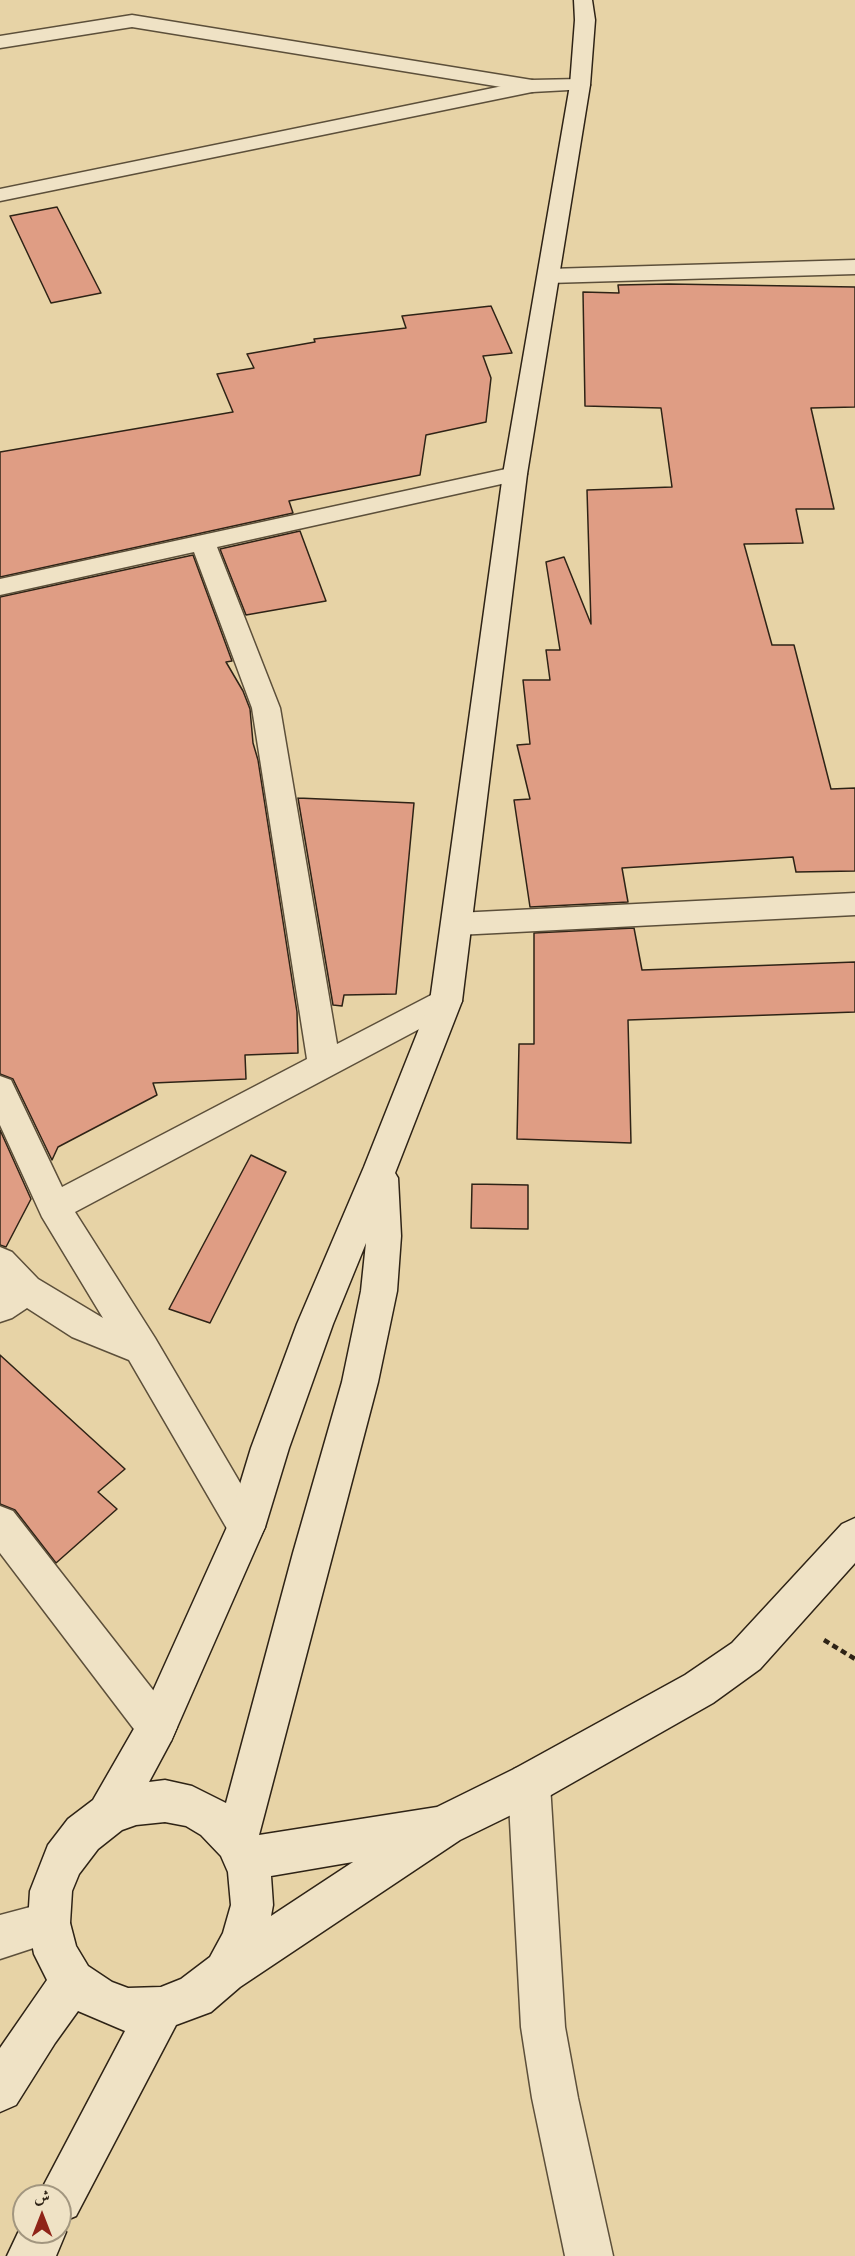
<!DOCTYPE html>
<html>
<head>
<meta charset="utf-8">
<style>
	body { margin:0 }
	#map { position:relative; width:855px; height:2256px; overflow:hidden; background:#e7d3a6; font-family:"IM FELL English",Amiri,serif }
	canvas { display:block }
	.north { position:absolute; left:12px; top:2184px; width:60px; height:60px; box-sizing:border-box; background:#efe2c5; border:2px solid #a2967f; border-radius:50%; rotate:0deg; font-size:16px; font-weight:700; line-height:24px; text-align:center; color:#2e2316 }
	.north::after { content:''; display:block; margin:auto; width:21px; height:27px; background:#8f2418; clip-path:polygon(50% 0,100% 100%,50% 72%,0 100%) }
</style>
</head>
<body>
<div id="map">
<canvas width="855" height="2256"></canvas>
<div class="north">ش</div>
</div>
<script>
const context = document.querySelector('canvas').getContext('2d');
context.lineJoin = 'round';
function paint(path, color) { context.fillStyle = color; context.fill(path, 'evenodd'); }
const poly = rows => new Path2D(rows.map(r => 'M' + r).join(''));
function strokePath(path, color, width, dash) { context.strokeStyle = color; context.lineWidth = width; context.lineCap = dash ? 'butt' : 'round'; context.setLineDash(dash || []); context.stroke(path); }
const building = poly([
	[57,207,101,293,51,303,10,216,57,207],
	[669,284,855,287,855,407,811,408,834,509,796,509,803,543,744,544,772,645,794,645,831,789,855,788,855,871,796,872,793,857,622,868,628,902,530,907,514,800,530,799,517,745,530,744,523,680,550,680,546,650,560,650,546,562,564,557,591,624,587,490,672,487,661,408,585,406,583,292,619,293,618,285,669,284],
	[491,306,512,353,483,356,491,378,486,422,426,435,420,475,289,501,293,513,0,577,0,452,233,412,217,374,254,368,247,354,315,342,314,339,406,328,402,316,491,306],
	[300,531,326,601,246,615,220,549,300,531],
	[193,555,232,661,226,662,243,691,250,709,253,743,258,760,297,1012,298,1053,245,1055,246,1079,153,1083,157,1095,58,1147,52,1160,13,1079,0,1074,0,597,193,555],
	[298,798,414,803,396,994,344,995,342,1006,333,1005,298,798],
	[634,928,642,970,855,962,855,1012,628,1020,631,1143,517,1139,519,1044,534,1044,534,933,634,928],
	[0,1130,31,1199,6,1247,0,1245,0,1130],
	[251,1155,286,1172,210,1323,169,1309,251,1155],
	[472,1184,528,1185,528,1229,471,1228,472,1184],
	[0,1355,125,1469,98,1492,117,1509,56,1563,15,1510,0,1504,0,1355]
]);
paint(building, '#df9d84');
strokePath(building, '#2e2316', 1.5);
const minor = poly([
	[132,15,532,80,539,82,542,86,539,90,532,92,132,27,0,48,0,36,132,15],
	[855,260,855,274,549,283,541,281,538,276,541,271,549,269,855,260],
	[515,467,524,469,527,474,524,479,217,547,280,708,337,1044,435,993,446,989,457,993,462,1001,457,1009,75,1212,155,1338,259,1515,265,1527,259,1539,246,1544,233,1539,129,1360,72,1337,27,1308,12,1318,0,1322,0,1247,12,1252,38,1279,103,1318,42,1217,0,1125,0,1076,11,1080,62,1187,307,1059,252,708,194,552,0,595,0,579,515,467],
	[855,893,855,915,457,935,446,932,442,924,446,916,457,913,855,893],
	[0,1506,13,1511,171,1713,177,1727,171,1741,157,1747,143,1741,0,1553,0,1506],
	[529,1763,544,1769,550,1784,565,2027,578,2098,613,2256,565,2256,532,2098,521,2027,508,1784,514,1769,529,1763],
	[49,1902,64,1908,70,1923,64,1938,0,1959,0,1915,49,1902]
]);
const tertiary = poly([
	[580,79,587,81,590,85,587,89,532,92,0,201,0,189,532,80,580,79]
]);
const secondary = poly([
	[574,0,592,0,595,20,590,85,527,474,462,1001,395,1173,398,1178,401,1236,397,1291,378,1382,259,1835,437,1807,514,1769,685,1675,732,1643,842,1524,855,1518,855,1563,760,1669,713,1703,544,1799,460,1840,240,1987,211,2012,176,2025,76,2216,62,2222,66,2232,56,2256,7,2256,24,2220,24,2232,60,2232,60,2196,38,2196,125,2031,78,2011,55,2043,16,2105,0,2112,0,2048,47,1980,34,1954,28,1923,30,1891,48,1845,68,1819,93,1800,143,1713,227,1527,251,1448,297,1324,364,1167,430,1001,503,474,570,85,575,20,574,0],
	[366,1243,361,1291,342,1382,293,1553,226,1803,192,1786,165,1780,149,1782,171,1741,265,1527,289,1448,333,1324,366,1243],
	[165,1822,186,1826,201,1835,221,1856,228,1872,231,1905,223,1933,210,1957,181,1979,161,1987,128,1988,112,1982,88,1966,76,1946,70,1923,72,1891,79,1874,98,1849,122,1830,136,1825,165,1822],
	[353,1862,271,1916,273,1905,271,1876,353,1862]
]);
strokePath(minor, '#5c4f3a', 3);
strokePath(tertiary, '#5c4f3a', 3);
strokePath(secondary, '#2e2316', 3);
strokePath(poly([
	[824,1640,855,1659]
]), '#2e2316', 4.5, [6, 4]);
paint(minor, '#efe2c5');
paint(tertiary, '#efe2c5');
paint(secondary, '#efe2c5');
</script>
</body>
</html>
